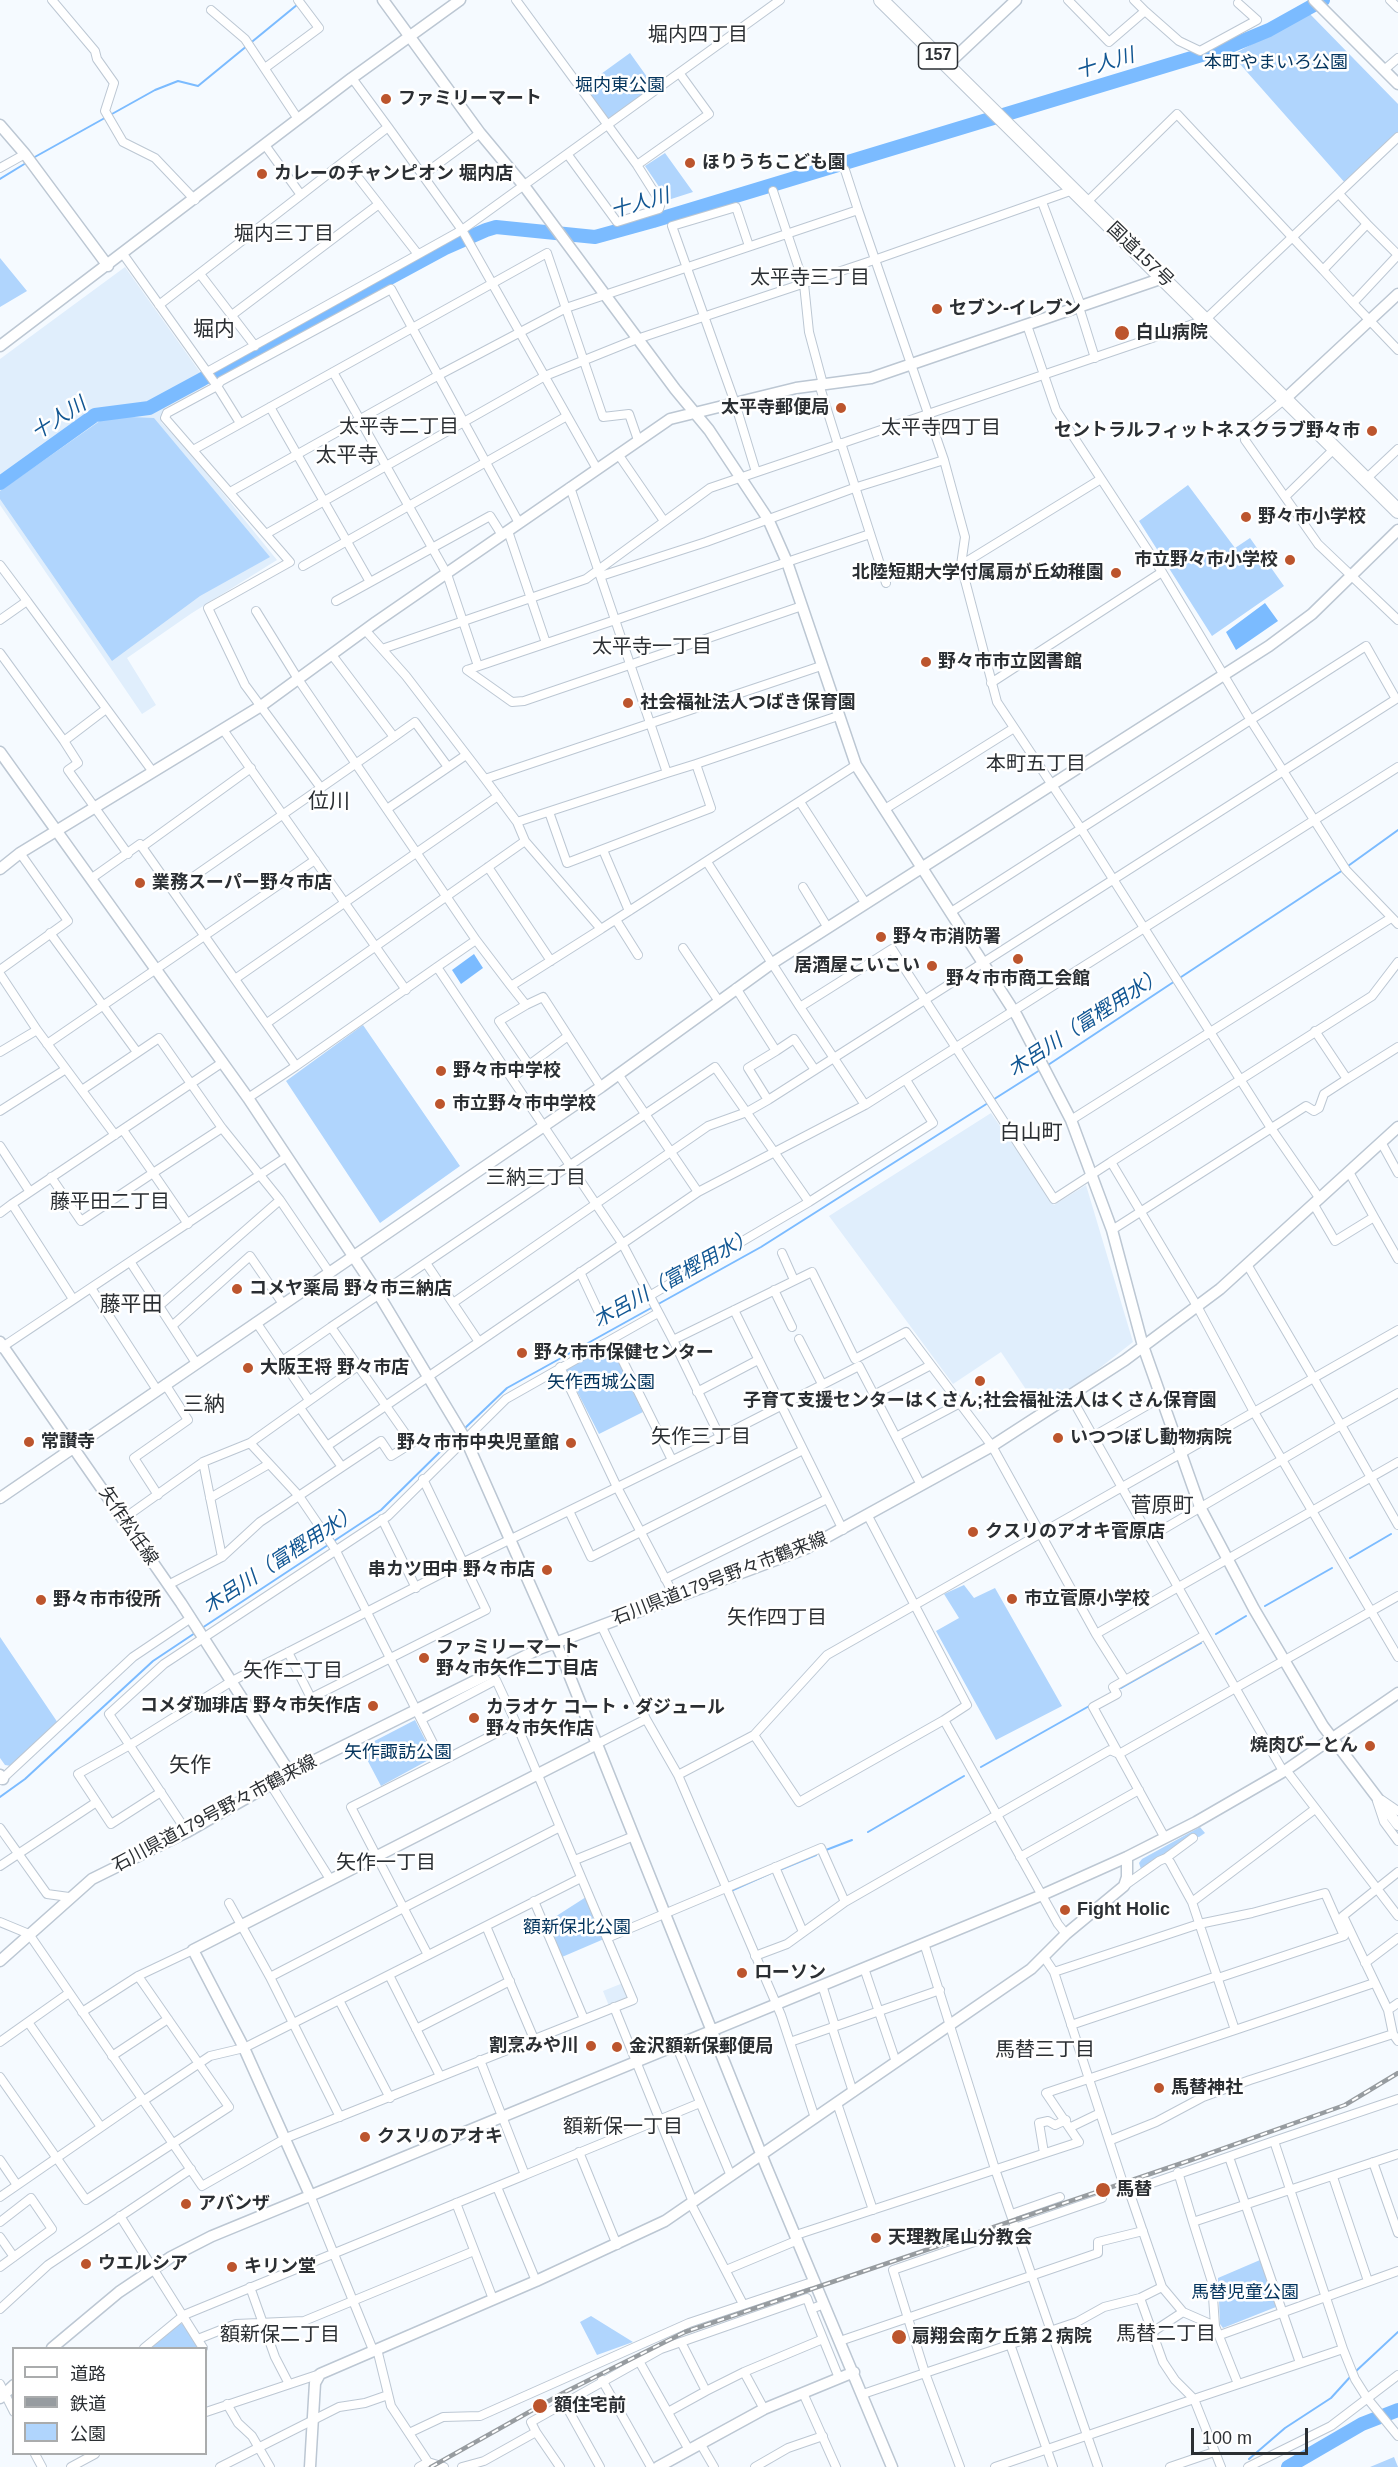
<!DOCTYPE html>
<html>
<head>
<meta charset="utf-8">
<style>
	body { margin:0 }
	#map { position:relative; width:1398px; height:2467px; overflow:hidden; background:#f5faff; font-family:Helvetica,"Noto Sans JP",sans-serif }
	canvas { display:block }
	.legend { position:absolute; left:12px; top:2347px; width:195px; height:108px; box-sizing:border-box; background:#fff; border:2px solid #aaacad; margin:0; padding:8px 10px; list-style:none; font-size:18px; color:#2b2f33 }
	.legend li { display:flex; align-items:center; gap:12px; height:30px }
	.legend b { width:30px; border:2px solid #aaacad }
	.scale { position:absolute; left:1191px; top:2428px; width:117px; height:27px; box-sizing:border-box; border:3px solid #2b2f33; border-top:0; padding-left:8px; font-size:18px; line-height:21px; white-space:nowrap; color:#2b2f33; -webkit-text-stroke:4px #fff; paint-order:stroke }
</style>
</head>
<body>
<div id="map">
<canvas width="1398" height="2467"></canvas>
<ul class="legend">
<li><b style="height:8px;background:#fff"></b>道路</li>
<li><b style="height:8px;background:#979ca0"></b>鉄道</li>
<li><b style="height:16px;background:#b0d5fd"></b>公園</li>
</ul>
<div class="scale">100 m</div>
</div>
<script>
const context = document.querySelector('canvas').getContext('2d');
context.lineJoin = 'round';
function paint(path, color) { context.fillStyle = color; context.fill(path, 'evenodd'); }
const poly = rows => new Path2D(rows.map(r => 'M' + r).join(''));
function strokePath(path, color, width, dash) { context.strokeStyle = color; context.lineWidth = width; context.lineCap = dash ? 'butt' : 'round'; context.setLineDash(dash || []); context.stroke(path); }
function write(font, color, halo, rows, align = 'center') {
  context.font = font + ' Helvetica,"Noto Sans JP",sans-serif'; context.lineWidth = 5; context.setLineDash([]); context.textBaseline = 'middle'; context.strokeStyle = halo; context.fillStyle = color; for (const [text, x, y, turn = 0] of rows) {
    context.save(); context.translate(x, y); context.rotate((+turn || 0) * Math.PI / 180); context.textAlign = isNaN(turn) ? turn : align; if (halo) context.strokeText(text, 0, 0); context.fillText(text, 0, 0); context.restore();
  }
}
paint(poly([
	[125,267,202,375,206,386,165,408,161,422,188,450,277,560,192,613,127,658,156,705,142,714,0,505,0,359],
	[991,1113,1054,1205,1086,1185,1133,1342,1083,1381,1039,1409,1001,1352,953,1384,829,1216],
	[623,1983,627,1994,626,1999,609,2006,603,1991]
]), '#e0eefc');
paint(poly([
	[1309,13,1398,104,1398,133,1346,184,1232,55],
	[630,53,655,88,608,122,583,87],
	[665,153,693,192,668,200,645,166],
	[0,258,27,291,0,307],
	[107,416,154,418,270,557,200,596,112,661,0,499,0,491],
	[1188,485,1235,548,1250,538,1284,586,1212,636,1139,521],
	[363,1025,460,1166,380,1223,286,1081],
	[610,1344,643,1412,599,1434,565,1368],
	[964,1585,974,1598,995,1588,1062,1706,996,1740,936,1631,959,1618,944,1594],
	[0,1637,58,1723,11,1766,5,1765,0,1758],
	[415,1720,434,1757,381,1786,361,1748],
	[1200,1827,1205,1833,1199,1837,1192,1836,1141,1869,1139,1863,1142,1859],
	[586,1897,604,1939,562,1957,547,1922],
	[1260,2260,1276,2307,1223,2328,1220,2324,1218,2278],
	[591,2316,633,2342,597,2355,580,2322],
	[180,2323,184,2325,198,2348,151,2348],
	[1394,2457,1398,2467,1370,2467]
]), '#b0d5fd');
paint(poly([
	[1265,603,1278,621,1236,650,1226,632],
	[474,954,483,968,461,984,452,970]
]), '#7bbbff');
strokePath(poly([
	[33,158,155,90,178,81,198,86,303,0],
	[0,179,26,163],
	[1348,866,1398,830],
	[1048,1065,1343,870],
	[464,1429,507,1388,761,1247,1040,1070],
	[1350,1558,1391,1534],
	[1265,1606,1332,1568],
	[202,1628,381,1510,457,1435],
	[1216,1634,1246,1616],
	[1121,1688,1201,1643],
	[981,1767,1091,1705],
	[0,1797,25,1779,153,1661,195,1633],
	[868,1832,964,1776],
	[826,1850,852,1840],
	[782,1869,816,1855],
	[733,1890,771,1873],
	[1355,2372,1398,2332],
	[1249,2459,1285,2428,1331,2398,1351,2376]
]), '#7bbbff', 2);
strokePath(poly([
	[0,483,95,415,149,408,445,248,486,230,496,227,595,237,653,221,1228,47,1269,30,1323,0],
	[1288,2467,1362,2424,1398,2410]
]), '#7bbbff', 14);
const street = poly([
	[52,0,95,51,97,59,114,83,105,111,123,142,155,158,195,200],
	[516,0,637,165,661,203,659,209,617,222,568,155],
	[1068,0,1109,42,1145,11,1134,0],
	[1390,0,1398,8],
	[211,10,245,39,298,119],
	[1145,11,1179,41,1200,51,1257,20,1238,3],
	[265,68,319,28,298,0],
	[1384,70,1398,58],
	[352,78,388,127],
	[265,145,301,195,388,127,462,230,597,469],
	[346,162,417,253],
	[637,165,709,114,680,74],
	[0,168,25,154],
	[845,170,858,210],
	[423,175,480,133],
	[773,191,804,284,809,332,823,384],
	[1339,194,1367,224],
	[1042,202,1081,306],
	[1086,203,1177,114,1323,270,1367,224,1398,255],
	[749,246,736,207,672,226,735,403,756,472],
	[123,254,217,386,167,413,165,418,290,562,208,608,245,685,321,788],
	[1398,255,1353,303,1398,350],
	[1323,270,1353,303],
	[200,274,255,346],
	[159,305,301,195],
	[1079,307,1095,358],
	[232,315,379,204],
	[1027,325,1056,410,1162,572,1250,719,1346,870,1398,924],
	[207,372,462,230,780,0],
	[333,372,447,574,478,666],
	[819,384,838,445],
	[1285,399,1244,433,1245,440,1318,544,1398,620],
	[270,407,370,582],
	[240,423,217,386,221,381,391,289,519,523],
	[841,443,886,583],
	[193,450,547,253,603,417,629,414,638,440],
	[618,454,664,521],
	[1366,479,1398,449],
	[230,492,439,375,566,308,858,210,944,460,965,537,961,565,997,702,1080,827,1271,1128,1320,1199],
	[1285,497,1335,448],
	[508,531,546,643],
	[266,534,545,376,637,339,877,259,1073,190],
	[0,565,27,601,0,620],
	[961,565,1101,479],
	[303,566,567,416],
	[601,576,706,542,854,488,944,460],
	[27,601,153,772],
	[336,601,490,516,502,535],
	[256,611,298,679,476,940,511,986],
	[366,631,406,676,485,779,517,822,525,841,601,929,856,765],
	[382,649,586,579,710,488,1205,320,1398,137],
	[0,653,64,741,106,709],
	[332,655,394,737,415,722,448,767],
	[467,670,870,534],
	[467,670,512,702,524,701,802,606],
	[991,683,1162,572],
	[224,731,406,990],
	[64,741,78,763,68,770,128,854],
	[696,764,838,716],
	[485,779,821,666],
	[800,802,866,904],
	[387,809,466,755],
	[885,809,1014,728],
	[549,812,567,863,711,808,696,764,667,773],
	[517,822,667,773,570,487],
	[142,847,251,768],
	[603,850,629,911],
	[707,862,800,1007,892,949,1054,1199,1111,1162],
	[488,867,551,961],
	[92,878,140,844,142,847,296,1066,248,1098],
	[803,887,828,928],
	[173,891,394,737],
	[616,920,638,955],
	[50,933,137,1052],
	[476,940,437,967,622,1243,673,1340,812,1272,855,1359,906,1332,992,1446,1096,1634,1125,1680],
	[683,948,718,1000],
	[1398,962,1372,996,1111,1162,1197,1306,1254,1412,1398,1657],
	[0,970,68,921,20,853],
	[0,974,37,1030,115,1135],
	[235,979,498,796],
	[736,988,776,1051],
	[526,1005,543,997,601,1087],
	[800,1007,865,1105],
	[267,1023,525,841],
	[1315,1031,1347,1079,1398,1047],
	[47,1044,315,860],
	[0,1052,37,1030],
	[529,1065,568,1036],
	[296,1066,437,967],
	[618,1074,698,1192],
	[513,1077,529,1065,499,1021,526,1005,511,986,601,929],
	[82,1090,159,1038,222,1128,280,1200,329,1272],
	[768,1100,748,1068,776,1051,794,1039,815,1070],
	[0,1111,66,1069],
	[1071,1120,1391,918],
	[123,1130,153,1173,222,1128],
	[1381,1142,1398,1173],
	[0,1146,30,1192],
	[1349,1172,1374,1217],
	[51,1177,81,1221,153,1173,188,1224],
	[809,1202,933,1123,906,1080],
	[12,1204,223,1062],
	[1314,1205,1335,1241,1374,1217,1398,1259],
	[0,1213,12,1204,73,1299],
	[1112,1230,1306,1106,1314,1111,1319,1108,1324,1094,1347,1079],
	[782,1253,794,1280],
	[131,1263,172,1326],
	[426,1263,479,1342],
	[1248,1266,1341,1425,1398,1393],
	[580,1272,603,1321],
	[91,1288,157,1390],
	[774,1290,792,1327],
	[453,1303,708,1126,747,1112,768,1100,1396,699,1366,646,951,912],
	[159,1306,280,1200],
	[734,1310,843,1530],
	[256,1322,309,1400],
	[331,1327,715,1067,809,1202,651,1295],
	[612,1339,672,1460],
	[799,1339,822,1384],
	[1,1348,285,1158],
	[282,1361,331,1327,358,1366],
	[196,1363,172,1326,250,1256,283,1304],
	[560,1367,617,1487,675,1597],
	[697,1392,758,1360],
	[874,1395,931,1365],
	[1071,1397,1205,1635,1113,1687,1117,1694,1093,1707,1165,1838],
	[300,1408,327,1446],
	[720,1437,859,1366,921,1485],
	[896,1437,960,1403],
	[1092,1437,1160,1398],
	[250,1443,299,1496,335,1549,442,1761,351,1807,428,1955],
	[203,1462,222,1557],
	[158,1495,134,1458,188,1420,165,1384],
	[210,1498,269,1464],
	[569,1511,591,1557,803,1450],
	[868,1516,967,1705,944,1720,1058,1924,1066,1934],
	[123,1519,203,1462,250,1443,358,1366,412,1443,391,1456,381,1441,342,1467],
	[382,1519,416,1588],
	[1150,1537,1341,1425,1398,1525],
	[665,1579,827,1499],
	[168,1585,222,1557,260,1522,342,1467,327,1446,698,1192,865,1105,1398,767],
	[601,1625,646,1719,678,1775],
	[1096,1634,1398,1462],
	[1205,1635,1283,1771],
	[288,1652,311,1698,486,1610,423,1479],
	[422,1719,496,1680,516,1723],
	[754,1735,799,1802,944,1720],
	[597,1744,646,1719],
	[1286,1770,1398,1916],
	[1,1780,133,1657,191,1618],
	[271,1785,330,1879],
	[161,1792,111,1824,78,1774,130,1745,232,1681,464,1562,720,1437,673,1340],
	[1382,1800,1398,1811],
	[1377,1801,1384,1822,1398,1841],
	[0,1828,47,1894,69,1897],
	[187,1832,109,1714,164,1664,388,1516,506,1399,658,1313],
	[1020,1857,1139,1790],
	[1166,1858,1193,1838],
	[575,1860,634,1836],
	[0,1866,95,1803],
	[775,1867,803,1932],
	[534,1901,584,2019],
	[1192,1902,1315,1809],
	[229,1903,270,1977,340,2117],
	[0,1922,29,1934,202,2186,286,2138,633,2000,516,1723,442,1761],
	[486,1926,534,2039],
	[607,1938,821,1848,845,1902,1110,1750,1119,1754,1398,1596],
	[924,1943,995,2169,1098,2467],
	[755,1956,787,1944,845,1902],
	[1044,1957,1054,1972,1123,2183,1129,2191,1274,2141],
	[1365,1963,1398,1938],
	[864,1968,896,2062],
	[1054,1972,1199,1924,1252,1913,1325,1893,1344,1936,1218,1978],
	[389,1975,440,2076],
	[270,1977,560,1827],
	[822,1985,835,2026],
	[339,2000,390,2098],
	[614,2007,693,2202],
	[1388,2010,1398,2003],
	[82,2012,138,1976,193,1950],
	[28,2022,101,2127],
	[1071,2025,1217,1976],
	[832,2027,853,2092],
	[416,2029,510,1981],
	[1235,2030,1374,1983],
	[1393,2034,1388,2010,1343,1916,1398,1872],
	[0,2042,69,1993],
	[790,2042,940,1990],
	[676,2045,731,2176],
	[112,2056,168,2019],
	[0,2077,86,2200,229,2107,138,1976],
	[143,2101,210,2056,244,2048,581,1878],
	[837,2103,873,2210],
	[815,2118,781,2015,678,1775,754,1735,827,1655,1398,1330],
	[1071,2127,1100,2113],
	[1111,2140,1156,2122,1203,2097,1250,2080,1393,2034,1398,2041],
	[579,2152,617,2245],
	[1044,2153,1039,2123,1048,2121,1055,2125,1066,2120],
	[1229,2157,1300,2363],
	[0,2160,17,2185],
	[1373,2162,1398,2233],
	[1178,2172,1193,2222,1398,2154],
	[525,2175,700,2103],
	[1333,2177,1368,2281],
	[497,2187,536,2281],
	[1129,2191,1162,2287,1183,2312,1215,2326,1238,2384],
	[310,2195,373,2350,378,2353,391,2406,428,2462,444,2467],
	[0,2197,142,2099],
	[1102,2198,893,2270,925,2373,1077,2322,1104,2307,1140,2298,1162,2287],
	[456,2203,493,2299],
	[691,2204,743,2304],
	[1012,2214,1060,2197],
	[120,2216,203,2348],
	[0,2222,31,2198,52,2229,0,2267],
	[1193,2222,1212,2282,1215,2326],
	[796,2235,1079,2142,1046,2093,1235,2030,1192,1902,1170,1862,1166,1858,1159,1861,1124,1886],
	[0,2237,14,2257],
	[726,2270,798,2240],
	[250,2287,275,2357,289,2384],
	[1140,2298,1163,2362,1175,2380,1194,2399,1343,2349,1274,2141,1398,2099],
	[0,2309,48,2265,191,2169],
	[811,2309,839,2378],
	[1154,2331,1183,2312],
	[1220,2335,1398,2271],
	[198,2339,236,2324,304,2321,474,2251],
	[840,2341,1098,2253,1098,2242,1143,2231],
	[681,2342,706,2391,744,2372,764,2409],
	[1010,2344,1053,2467],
	[144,2348,184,2315,525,2175,480,2060],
	[1343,2349,1355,2379,1367,2398,1398,2436],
	[639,2361,689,2450],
	[744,2372,823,2339],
	[602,2380,651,2467],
	[0,2384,14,2412],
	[803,2393,836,2467],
	[863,2394,925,2373,960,2467],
	[564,2402,600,2467],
	[227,2404,238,2423,252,2436,270,2467],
	[206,2412,320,2374],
	[668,2412,706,2391],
	[536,2432,560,2467],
	[409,2433,443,2417,480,2416,689,2323,815,2281],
	[700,2443,714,2467],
	[35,2454,42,2467],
	[71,2467,95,2454],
	[220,2467,339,2407,365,2403,388,2395],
	[419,2467,428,2462],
	[462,2467,484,2461,536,2432,531,2422,661,2349,807,2298,811,2309,824,2304],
	[755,2467,788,2448,823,2436],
	[995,2467,1194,2399,1221,2467],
	[1170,2467,1214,2452],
	[1248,2467,1331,2426,1398,2375]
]);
const secondary = poly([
	[383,0,480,133,525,187,675,389,709,430,768,519,787,562,856,765,1017,1016,1071,1120,1112,1230,1143,1346,1200,1507,1254,1609,1323,1726,1398,1825],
	[1314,0,1398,84],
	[947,65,1016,0],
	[0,125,25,154,108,266],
	[0,346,352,78,460,0],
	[1285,399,1398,294],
	[0,752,248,1098,379,1295,466,1440,562,1657,766,2166,892,2467],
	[0,869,20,853,261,706,376,622,670,419,796,388,871,378,1163,278],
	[0,1342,181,1603,290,1773],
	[0,1498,601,1087,771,964,1269,646,1312,614,1398,530],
	[0,1775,3,1779],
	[0,1961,92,1879,187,1832,301,1767,539,1649,805,1549,992,1446,1125,1360,1220,1289,1398,1127],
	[310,2195,244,2048,193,1950,597,1744],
	[52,2348,119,2292,171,2257,212,2236,1042,1895,1127,1857,1196,1822,1286,1770,1398,1693],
	[0,2398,14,2385],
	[310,2467,315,2383,320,2374,536,2281,665,2221,1031,1969,1066,1934,1124,1886,1127,1877,1127,1857],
	[658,2467,764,2409,854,2372]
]);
const highway = poly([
	[881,0,1398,511]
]);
strokePath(street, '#bcc7d3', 10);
strokePath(secondary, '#bcc7d3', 13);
strokePath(highway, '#bcc7d3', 16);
strokePath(street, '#fff', 8);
strokePath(secondary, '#fff', 10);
strokePath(highway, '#fff', 14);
const rail = poly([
	[431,2467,563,2393,685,2332,1191,2160,1345,2105,1398,2073]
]);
strokePath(rail, '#979ca0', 4.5);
strokePath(rail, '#fff', 2, [7]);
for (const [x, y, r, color] of [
	[386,99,6,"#bc552d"],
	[690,163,6,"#bc552d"],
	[262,174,6,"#bc552d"],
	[937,309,6,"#bc552d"],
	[1122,333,8,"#bc552d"],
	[841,408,6,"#bc552d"],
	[1372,431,6,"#bc552d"],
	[1246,517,6,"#bc552d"],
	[1290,560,6,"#bc552d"],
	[1116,573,6,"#bc552d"],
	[926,662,6,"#bc552d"],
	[628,703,6,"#bc552d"],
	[140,883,6,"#bc552d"],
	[881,937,6,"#bc552d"],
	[1018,959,6,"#bc552d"],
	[932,966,6,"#bc552d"],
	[441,1071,6,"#bc552d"],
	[440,1104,6,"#bc552d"],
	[237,1289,6,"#bc552d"],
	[522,1353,6,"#bc552d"],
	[248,1368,6,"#bc552d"],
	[980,1381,6,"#bc552d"],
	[1058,1438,6,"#bc552d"],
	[29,1442,6,"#bc552d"],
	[571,1443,6,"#bc552d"],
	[973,1532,6,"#bc552d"],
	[547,1570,6,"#bc552d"],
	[1012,1599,6,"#bc552d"],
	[41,1600,6,"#bc552d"],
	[424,1658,6,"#bc552d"],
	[373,1706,6,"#bc552d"],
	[474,1718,6,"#bc552d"],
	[1370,1746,6,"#bc552d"],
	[1065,1910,6,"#bc552d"],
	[742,1973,6,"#bc552d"],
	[591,2046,6,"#bc552d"],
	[617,2047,6,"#bc552d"],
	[1159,2088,6,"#bc552d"],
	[365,2137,6,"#bc552d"],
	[1103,2190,8,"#bc552d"],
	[186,2204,6,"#bc552d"],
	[876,2238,6,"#bc552d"],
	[86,2264,6,"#bc552d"],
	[232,2267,6,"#bc552d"],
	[899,2337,8,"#bc552d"],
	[540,2406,8,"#bc552d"]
]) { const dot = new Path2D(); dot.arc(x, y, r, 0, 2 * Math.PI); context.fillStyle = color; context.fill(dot); strokePath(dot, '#fff', 2); }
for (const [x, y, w] of [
	[938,56,39]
]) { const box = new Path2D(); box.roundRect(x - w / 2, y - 13, w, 26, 4.5); context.fillStyle = '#fff'; context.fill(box); strokePath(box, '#2b2f33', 1.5); }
write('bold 16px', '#2b2f33', null, [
	["157",938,56]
]);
write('18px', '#03345d', '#fff', [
	["本町やまいろ公園",1276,63],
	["堀内東公園",620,86],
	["矢作西城公園",601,1383],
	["矢作諏訪公園",398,1753],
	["額新保北公園",577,1928],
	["馬替児童公園",1245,2293]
]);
write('bold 18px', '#2b2f33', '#fff', [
	["ファミリーマート",398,99],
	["ほりうちこども園",702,163],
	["カレーのチャンピオン 堀内店",274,174],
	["セブン-イレブン",949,309],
	["白山病院",1136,333],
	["太平寺郵便局",829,408,"right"],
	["セントラルフィットネスクラブ野々市",1360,431,"right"],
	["野々市小学校",1258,517],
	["市立野々市小学校",1278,560,"right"],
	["北陸短期大学付属扇が丘幼稚園",1104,573,"right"],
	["野々市市立図書館",938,662],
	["社会福祉法人つばき保育園",640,703],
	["業務スーパー野々市店",152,883],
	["野々市消防署",893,937],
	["居酒屋こいこい",920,966,"right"],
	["野々市市商工会館",1018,979,"center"],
	["野々市中学校",453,1071],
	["市立野々市中学校",452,1104],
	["コメヤ薬局 野々市三納店",249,1289],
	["野々市市保健センター",534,1353],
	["大阪王将 野々市店",260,1368],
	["子育て支援センターはくさん;社会福祉法人はくさん保育園",980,1401,"center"],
	["いつつぼし動物病院",1070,1438],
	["常讃寺",41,1442],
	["野々市市中央児童館",559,1443,"right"],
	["クスリのアオキ菅原店",985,1532],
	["串カツ田中 野々市店",535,1570,"right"],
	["市立菅原小学校",1024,1599],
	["野々市市役所",53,1600],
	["ファミリーマート",436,1648],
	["野々市矢作二丁目店",436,1669],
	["コメダ珈琲店 野々市矢作店",361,1706,"right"],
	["カラオケ コート・ダジュール",486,1708],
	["野々市矢作店",486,1729],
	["焼肉びーとん",1358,1746,"right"],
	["Fight Holic",1077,1910],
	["ローソン",754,1973],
	["割烹みや川",579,2046,"right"],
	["金沢額新保郵便局",629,2047],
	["馬替神社",1171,2088],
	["クスリのアオキ",377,2137],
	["馬替",1116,2190],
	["アバンザ",198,2204],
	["天理教尾山分教会",888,2238],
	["ウエルシア",98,2264],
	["キリン堂",244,2267],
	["扇翔会南ケ丘第２病院",912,2337],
	["額住宅前",554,2406]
], 'left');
write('18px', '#2b2f33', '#fff', [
	["国道157号",1140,255,44],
	["矢作松任線",128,1526,56],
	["石川県道179号野々市鶴来線",720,1579,-21],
	["石川県道179号野々市鶴来線",215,1814,-28]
]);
write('20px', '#2b2f33', '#fff', [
	["堀内四丁目",698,35],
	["堀内三丁目",284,234],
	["太平寺三丁目",810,278],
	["太平寺二丁目",399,427],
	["太平寺四丁目",941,428],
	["太平寺一丁目",652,647],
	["本町五丁目",1036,764],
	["三納三丁目",536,1178],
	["藤平田二丁目",110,1202],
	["矢作三丁目",701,1437],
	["矢作四丁目",777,1618],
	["矢作二丁目",293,1671],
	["矢作一丁目",386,1863],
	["馬替三丁目",1045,2050],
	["額新保一丁目",623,2127],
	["馬替二丁目",1166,2334],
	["額新保二丁目",280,2335]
]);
write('italic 20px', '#125793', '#fff', [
	["十人川",1105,64,-17],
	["十人川",640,204,-16],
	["十人川",59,419,-33],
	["木呂川（富樫用水）",1086,1023,-33],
	["木呂川（富樫用水）",674,1279,-29],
	["木呂川（富樫用水）",281,1560,-33]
]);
write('21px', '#2b2f33', '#fff', [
	["堀内",214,330],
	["太平寺",347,456],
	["位川",329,802],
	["白山町",1031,1133],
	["藤平田",131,1305],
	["三納",204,1405],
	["菅原町",1162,1506],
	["矢作",190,1766]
]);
</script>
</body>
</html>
